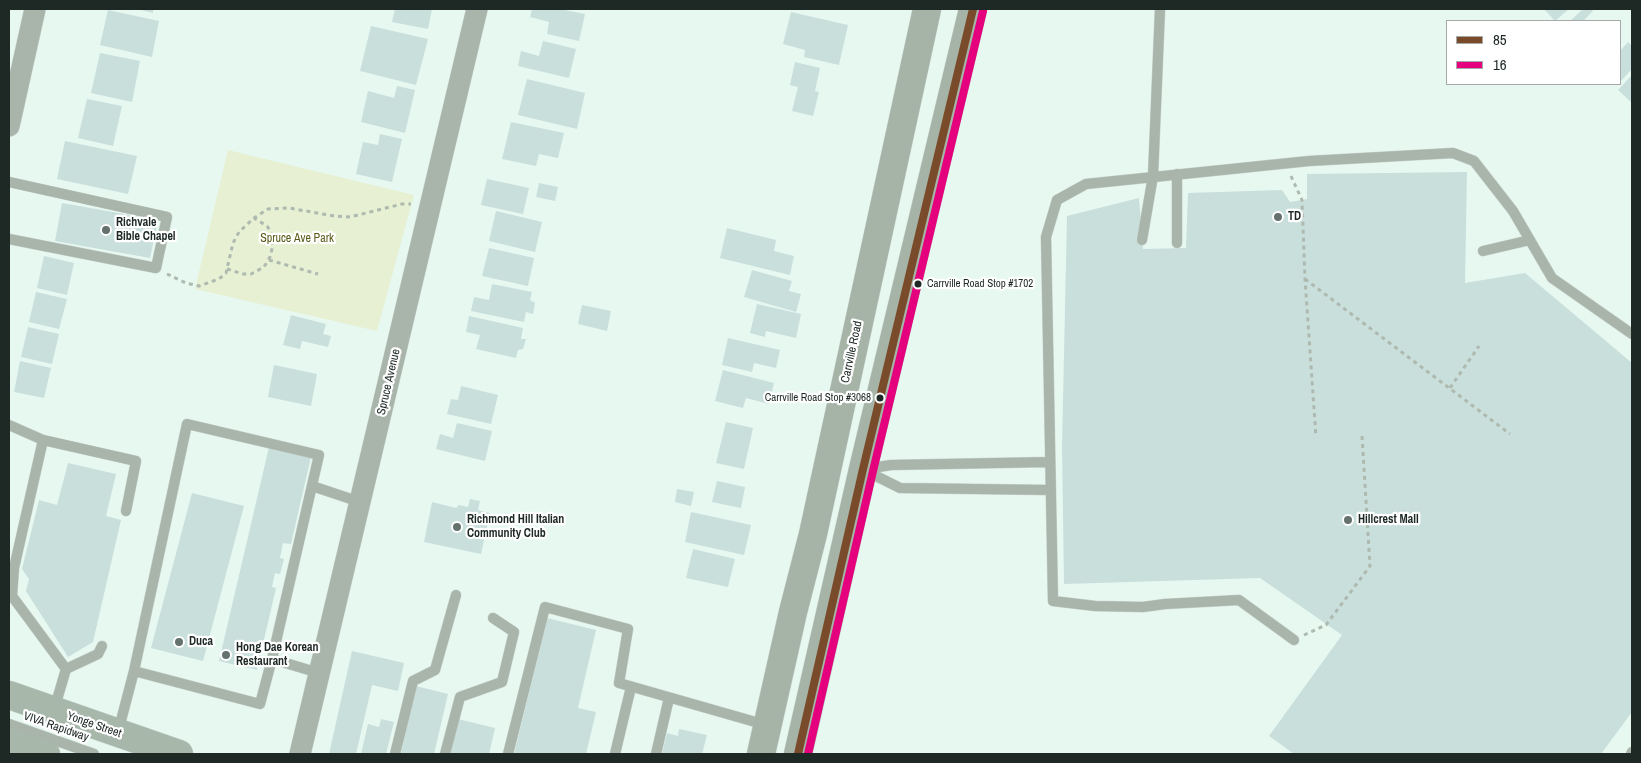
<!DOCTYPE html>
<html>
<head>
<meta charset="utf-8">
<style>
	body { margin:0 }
	#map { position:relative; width:1641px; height:763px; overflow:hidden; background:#e7f8f1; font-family:"Archivo Narrow",sans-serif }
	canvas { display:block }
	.frame { position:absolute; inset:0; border:10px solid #1e2925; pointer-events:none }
	.legend { position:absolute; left:1446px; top:20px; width:175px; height:65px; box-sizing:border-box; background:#fff; border:1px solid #a5a9a8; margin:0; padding:6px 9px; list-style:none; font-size:15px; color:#1e2925 }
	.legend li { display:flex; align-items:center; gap:10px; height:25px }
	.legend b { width:25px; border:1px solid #a5a9a8 }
</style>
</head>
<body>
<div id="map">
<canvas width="1641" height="763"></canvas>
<div class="frame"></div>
<ul class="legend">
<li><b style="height:6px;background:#7a4b2a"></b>85</li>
<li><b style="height:6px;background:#e5007d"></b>16</li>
</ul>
</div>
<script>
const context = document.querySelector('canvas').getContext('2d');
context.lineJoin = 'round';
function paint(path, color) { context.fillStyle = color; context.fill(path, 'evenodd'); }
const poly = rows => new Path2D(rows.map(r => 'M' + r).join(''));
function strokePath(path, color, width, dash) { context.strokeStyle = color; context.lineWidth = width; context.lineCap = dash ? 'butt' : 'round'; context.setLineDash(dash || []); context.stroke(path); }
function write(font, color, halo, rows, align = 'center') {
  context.font = font + ' "Archivo Narrow",sans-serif'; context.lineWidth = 4.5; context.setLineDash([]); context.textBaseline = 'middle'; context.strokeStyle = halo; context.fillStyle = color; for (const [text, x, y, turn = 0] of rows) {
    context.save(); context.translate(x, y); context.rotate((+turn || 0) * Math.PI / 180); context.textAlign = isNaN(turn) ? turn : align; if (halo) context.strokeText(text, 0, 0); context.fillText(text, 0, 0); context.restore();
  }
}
paint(poly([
	[228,150,414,195,377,331,195,289]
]), '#e7f0d3');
paint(poly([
	[137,9,153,9,153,13],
	[395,9,432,9,428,29,392,22],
	[532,9,560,9,585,14,579,41,547,34,549,22,530,17],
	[1544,9,1569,9,1555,21],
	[1583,9,1591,9,1593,11,1583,21,1570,21],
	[108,10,159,21,152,57,100,45],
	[791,12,848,25,839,65,804,57,805,50,783,44],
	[371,26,428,39,416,85,360,71],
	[543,41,576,49,569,78,518,66,521,51,539,56],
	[1628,42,1632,46,1632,69,1620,82,1620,51],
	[100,53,140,61,132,102,91,93],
	[795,62,820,68,815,91,819,92,813,116,792,111,798,87,790,85],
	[1632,75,1632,103,1618,90],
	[527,79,585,93,577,129,518,115],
	[397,86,415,90,405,133,361,122,368,91,394,98],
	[87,99,122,106,113,146,78,138],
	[511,122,564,133,558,158,539,154,536,166,502,159],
	[380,134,402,139,392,182,356,174,363,142,378,145],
	[65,141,137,156,128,194,57,179],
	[1467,172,1465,283,1525,273,1632,363,1632,712,1601,754,1294,754,1269,736,1342,635,1260,578,1064,584,1062,446,1067,216,1139,198,1143,249,1186,248,1188,193,1282,190,1290,202,1307,199,1307,174],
	[487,179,529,188,523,214,481,205],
	[539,183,558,187,555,201,536,197],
	[62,203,158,220,150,258,55,241],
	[496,211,542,222,535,252,489,241],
	[727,228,776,240,774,251,794,256,790,275,720,258],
	[489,248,534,258,528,286,482,276],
	[44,256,74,263,67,295,37,288],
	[752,270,792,281,789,291,801,294,796,312,744,297],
	[492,284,532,292,530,300,535,303,533,314,526,312,524,322,471,311,474,297,489,300],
	[36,292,67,299,59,329,29,322],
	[757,304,801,314,796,338,766,331,765,337,750,333],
	[582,305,611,311,607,331,578,324],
	[291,315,326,324,323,334,331,336,328,347,302,341,300,349,283,345],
	[469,316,523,328,521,339,526,339,523,349,518,350,516,358,476,349,480,335,466,332],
	[28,327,59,334,52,364,21,357],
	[728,338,780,350,776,368,754,363,752,372,722,365],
	[20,361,51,368,44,398,14,392],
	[274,365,317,374,311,406,268,397],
	[723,370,774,383,769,404,746,398,743,408,715,401],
	[461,386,498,395,491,424,447,414,451,399,458,400],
	[726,422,753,428,744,469,716,463],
	[457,423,492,431,485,461,436,449,440,434,453,438],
	[269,447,311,457,291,544,283,543,280,558,284,559,280,574,275,573,272,587,276,588,257,670,219,661],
	[68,463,116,474,106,516,121,520,93,642,68,657,26,591,29,579,22,569,39,500,57,505],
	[717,481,745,487,741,508,712,502],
	[677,489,694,492,691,506,675,502],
	[192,493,244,506,203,661,151,648],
	[470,499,480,501,478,510,490,513,481,554,424,542,432,502,456,508,459,505,468,507],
	[691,512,751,525,744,555,685,542],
	[693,549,735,559,728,587,686,578],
	[547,618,596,630,578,708,596,712,586,754,514,754],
	[352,651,404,663,398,691,372,685,356,754,329,754],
	[416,686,448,694,434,754,401,754],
	[381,719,394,722,386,754,361,754,368,724,379,727],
	[458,719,495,728,489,754,449,754],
	[679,729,707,735,702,754,662,754,667,733,678,736]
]), '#c9dfdc');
const service = poly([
	[9,182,167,217,156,268,9,239],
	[1142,240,1153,176,1160,9],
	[1177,243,1177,174],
	[1483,251,1530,240],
	[9,425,43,440],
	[866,469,891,465,1050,462],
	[864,470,900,488,1051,490],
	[312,486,360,502],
	[1294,640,1239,600,1165,604,1143,607,1095,606,1053,601,1046,237,1057,200,1086,184,1309,161,1453,153,1474,161,1513,211,1552,278,1632,334],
	[272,659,319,673],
	[66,669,12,596,14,568,43,440,136,461,126,511],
	[54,710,66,669,98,654,102,646],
	[9,724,94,754],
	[118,732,134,671,260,704,272,659,319,455,187,424,134,671],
	[395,754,413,681,435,670,456,595],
	[445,754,460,697,502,682,514,632,493,618],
	[508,754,545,607,628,629,619,683,766,725],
	[615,754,631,687],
	[656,754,669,698],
	[1631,754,1632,752]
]);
const minor = poly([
	[9,126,35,9],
	[300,754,477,9]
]);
const secondary = poly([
	[761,754,793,612,813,534,927,9],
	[798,754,863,469,973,9]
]);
const primary = poly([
	[9,695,179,754],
	[9,742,46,754]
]);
strokePath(service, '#c9d5d0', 11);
strokePath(minor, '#c9d5d0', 22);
strokePath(secondary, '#c9d5d0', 29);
strokePath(primary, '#c9d5d0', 29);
strokePath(poly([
	[1291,176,1302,200,1305,279,1316,437],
	[269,260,318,274],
	[227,269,243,274,251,274,264,267,270,257,273,245,271,232,267,226,254,218],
	[167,274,186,283,199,286,219,279,226,273,233,243,239,232,254,218,268,209,289,208,334,216,350,217,402,204,411,204],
	[1305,279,1510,434],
	[1450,388,1479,346],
	[1304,635,1326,625,1370,566,1362,436]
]), '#aeb9b0', 3, [4, 4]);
strokePath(service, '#a9b5aa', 10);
strokePath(minor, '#a9b5aa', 21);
strokePath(secondary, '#a6b4a7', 28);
strokePath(primary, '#a7b7aa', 28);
strokePath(poly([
	[798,754,863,469,973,9]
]), '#7a4b2a', 8);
strokePath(poly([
	[808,754,873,471,983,11]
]), '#e5007d', 8);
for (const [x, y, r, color] of [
	[1278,217,5,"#64716c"],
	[106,230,5,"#64716c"],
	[918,284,4.5,"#1e2925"],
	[880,398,4.5,"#1e2925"],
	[1348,520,5,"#64716c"],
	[457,527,5,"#64716c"],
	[179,642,5,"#64716c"],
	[226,655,5,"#64716c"]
]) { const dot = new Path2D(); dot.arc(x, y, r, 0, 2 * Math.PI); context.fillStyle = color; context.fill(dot); strokePath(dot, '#fff', 2); }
write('11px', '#1e2925', '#fff', [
	["Carrville Road Stop #1702",927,284],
	["Carrville Road Stop #3068",871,398,"right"]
], 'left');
write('bold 12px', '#1e2925', '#fff', [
	["TD",1288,217],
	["Richvale",116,223],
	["Bible Chapel",116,237],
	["Richmond Hill Italian",467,520],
	["Community Club",467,534],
	["Hillcrest Mall",1358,520],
	["Duca",189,642],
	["Hong Dae Korean",236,648],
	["Restaurant",236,662]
], 'left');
write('12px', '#5a5b1a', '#fff', [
	["Spruce Ave Park",297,239]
]);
write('12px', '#1e2925', '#fff', [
	["Carrville Road",852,352,-78],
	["Spruce Avenue",389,382,-77],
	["Yonge Street",94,725,19],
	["VIVA Rapidway",56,727,19]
]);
</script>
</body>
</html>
